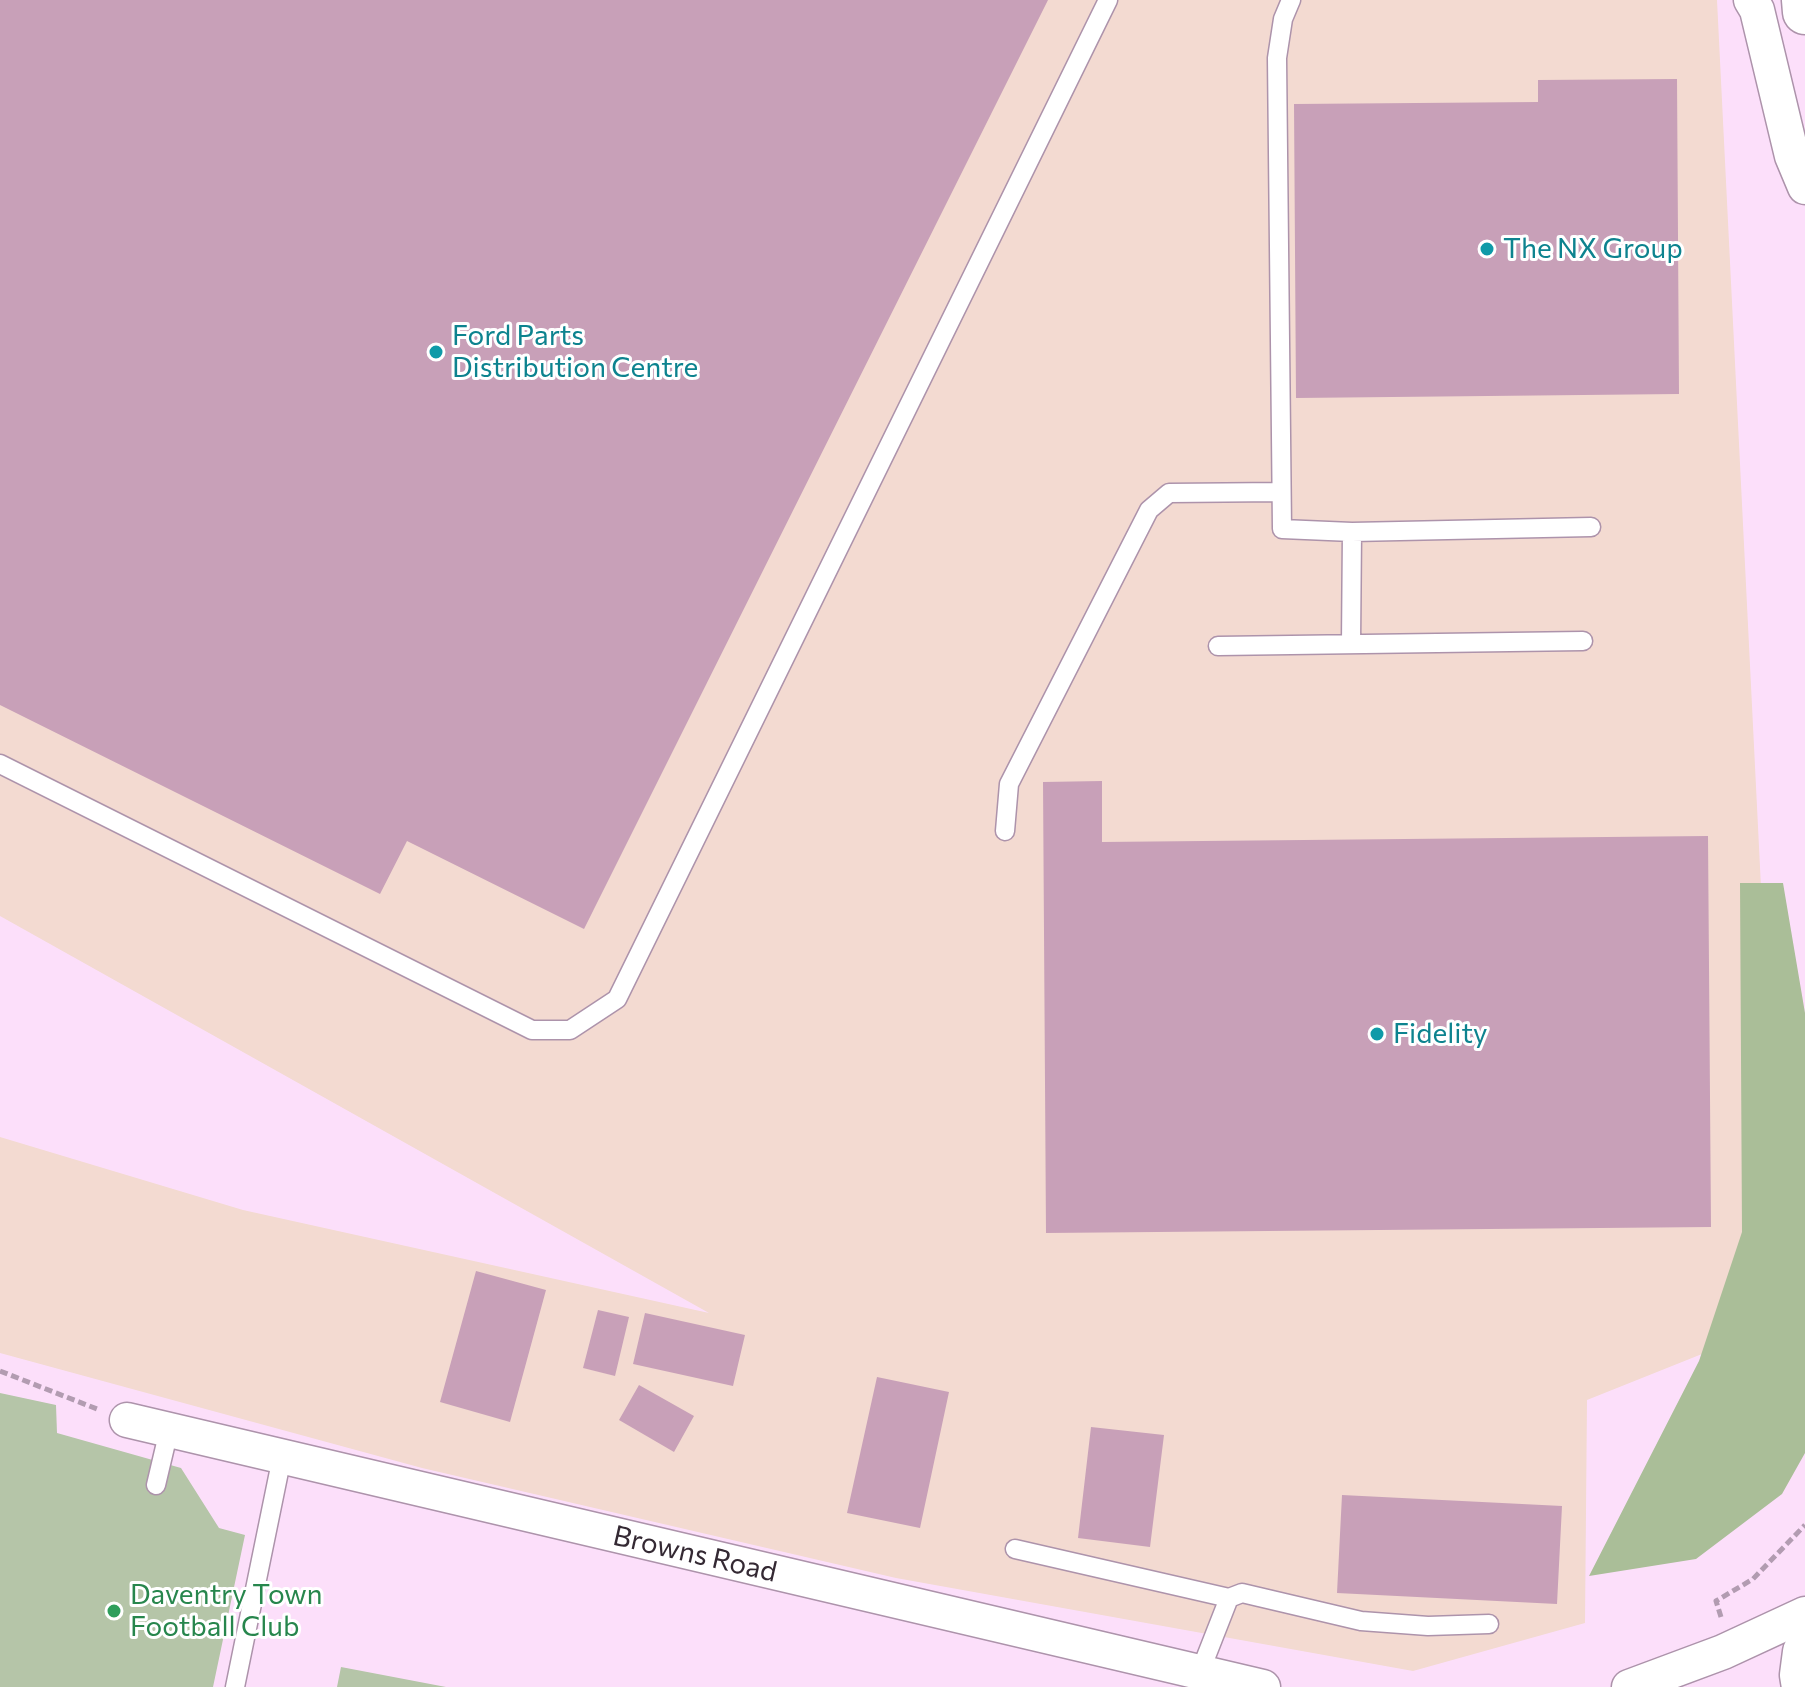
<!DOCTYPE html>
<html>
<head>
<meta charset="utf-8">
<style>
	body { margin:0 }
	canvas { display:block; background:#fcdffa }
</style>
</head>
<body>
<canvas width="1805" height="1687"></canvas>
<script>
const context = document.querySelector('canvas').getContext('2d');
context.lineJoin = 'round';
function paint(path, color) { context.fillStyle = color; context.fill(path, 'evenodd'); }
const poly = rows => new Path2D(rows.map(r => 'M' + r).join(''));
function strokePath(path, color, width, dash) { context.strokeStyle = color; context.lineWidth = width; context.lineCap = dash ? 'butt' : 'round'; context.setLineDash(dash || []); context.stroke(path); }
function write(font, color, halo, rows, align = 'center') {
  context.font = font + ' Commissioner,sans-serif'; context.lineWidth = 6; context.setLineDash([]); context.textBaseline = 'middle'; context.strokeStyle = halo; context.fillStyle = color; for (const [text, x, y, turn = 0] of rows) {
    context.save(); context.translate(x, y); context.rotate((+turn || 0) * Math.PI / 180); context.textAlign = isNaN(turn) ? turn : align; if (halo) context.strokeText(text, 0, 0); context.fillText(text, 0, 0); context.restore();
  }
}
paint(poly([
	[0,0,1717,0,1778,1230,1727,1344,1587,1400,1585,1623,1413,1671,896,1578,422,1468,0,1353,0,1137,243,1210,709,1313,0,916]
]), '#f3dad1');
paint(poly([
	[0,1393,56,1405,57,1433,181,1468,219,1528,245,1535,213,1687,0,1687],
	[341,1667,446,1687,337,1687]
]), '#b5c5a8');
paint(poly([
	[1740,883,1783,883,1805,1013,1805,1453,1782,1494,1696,1559,1589,1576,1699,1361,1742,1232]
]), '#aabe98');
paint(poly([
	[0,0,1048,0,584,929,407,841,380,894,0,705],
	[1677,79,1679,394,1296,398,1294,104,1538,102,1538,80],
	[1102,781,1102,842,1708,836,1711,1227,1046,1233,1043,782],
	[476,1271,546,1290,510,1422,440,1402],
	[598,1310,629,1317,615,1376,583,1368],
	[645,1313,745,1335,733,1386,633,1364],
	[877,1377,949,1392,920,1528,847,1513],
	[639,1385,694,1416,674,1452,619,1420],
	[1091,1427,1164,1435,1150,1547,1078,1538],
	[1342,1495,1562,1506,1557,1604,1337,1593]
]), '#c8a0b8');
const service = poly([
	[1291,0,1283,19,1277,58,1282,529,1352,532,1591,527],
	[1351,643,1352,532],
	[1218,646,1583,641],
	[0,764,532,1030,570,1030,617,999,1108,0],
	[1005,831,1009,784,1149,510,1169,493,1281,492],
	[156,1485,169,1430],
	[1015,1549,1229,1598],
	[1200,1672,1229,1598,1242,1593,1361,1621,1428,1626,1489,1624],
	[235,1687,282,1457]
]);
const minor = poly([
	[1751,0,1757,10,1792,156,1805,187],
	[127,1420,1263,1687],
	[1629,1687,1723,1652,1805,1614]
]);
const trunk = poly([
	[1804,0,1805,12],
	[1804,1687,1802,1675,1805,1652]
]);
strokePath(service, '#ad93ab', 21);
strokePath(minor, '#ad93ab', 37);
strokePath(trunk, '#ad93ab', 47);
strokePath(poly([
	[0,1371,97,1409],
	[1721,1617,1716,1601,1753,1579,1805,1525]
]), '#b29cb1', 5, [8, 4]);
strokePath(service, '#fff', 18);
strokePath(minor, '#fff', 34);
strokePath(trunk, '#fff', 44);
for (const [x, y, r, color] of [
	[1487,249,8,"#0f9aa8"],
	[436,352,8,"#0f9aa8"],
	[1377,1034,8,"#0f9aa8"],
	[114,1611,8,"#2e9e5b"]
]) { const dot = new Path2D(); dot.arc(x, y, r, 0, 2 * Math.PI); context.fillStyle = color; context.fill(dot); strokePath(dot, '#fff', 3); }
write('28px', '#0d838f', '#fff', [
	["The NX Group",1503,249],
	["Ford Parts",452,336],
	["Distribution Centre",452,368],
	["Fidelity",1393,1034]
], 'left');
write('28px', '#342933', '#fff', [
	["Browns Road",695,1554,13]
]);
write('28px', '#27864d', '#fff', [
	["Daventry Town",130,1595],
	["Football Club",130,1627]
], 'left');
</script>
</body>
</html>
